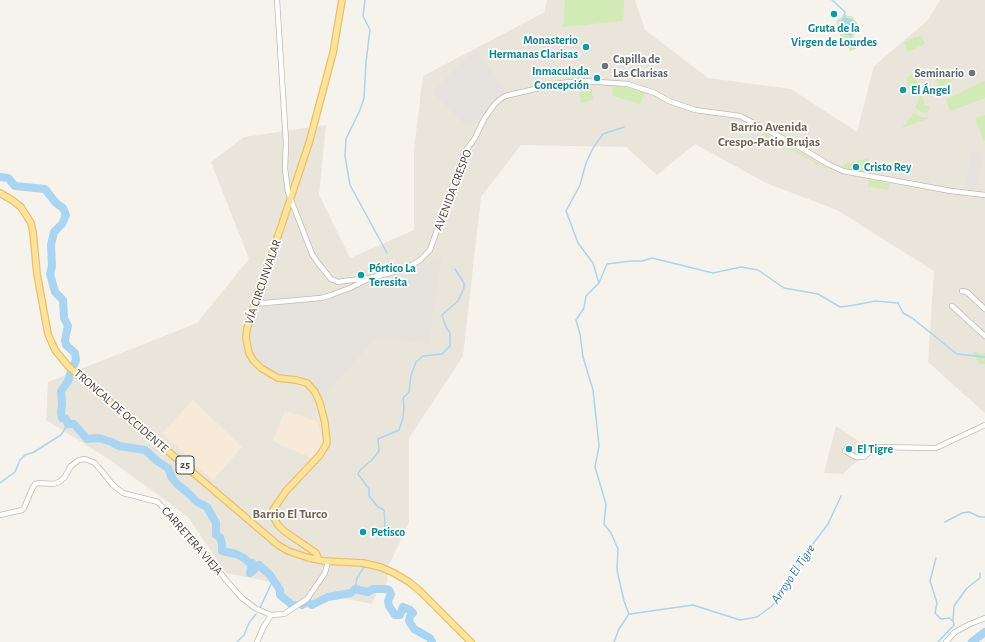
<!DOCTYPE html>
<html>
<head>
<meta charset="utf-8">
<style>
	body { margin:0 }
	canvas { display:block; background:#f6f3ec }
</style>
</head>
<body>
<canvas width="985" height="642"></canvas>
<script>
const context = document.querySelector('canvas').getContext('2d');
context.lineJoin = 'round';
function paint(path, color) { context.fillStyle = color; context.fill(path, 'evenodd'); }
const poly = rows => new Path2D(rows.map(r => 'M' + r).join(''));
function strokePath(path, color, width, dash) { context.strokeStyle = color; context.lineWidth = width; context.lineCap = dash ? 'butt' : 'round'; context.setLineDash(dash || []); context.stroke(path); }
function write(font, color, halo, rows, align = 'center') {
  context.font = font + ' "Alegreya Sans",sans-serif'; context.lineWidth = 3.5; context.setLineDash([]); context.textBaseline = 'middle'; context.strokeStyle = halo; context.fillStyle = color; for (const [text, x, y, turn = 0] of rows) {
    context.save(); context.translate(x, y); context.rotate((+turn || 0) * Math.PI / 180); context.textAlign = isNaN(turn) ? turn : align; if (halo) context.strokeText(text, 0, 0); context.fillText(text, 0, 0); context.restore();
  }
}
paint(poly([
	[547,0,635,0,645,30,708,78,791,89,857,132,874,66,928,20,940,0,985,0,985,413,928,362,934,271,837,210,766,183,695,144,657,175,626,147,521,145,481,197,463,356,409,438,409,522,389,565,386,586,380,585,372,604,329,595,312,600,302,605,285,599,271,582,226,573,188,517,110,460,46,420,48,382,197,323,249,259,211,162,244,137,326,125,319,195,350,258,414,230,414,149,423,76,545,12],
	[836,426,875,452,855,463,843,474,824,473]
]), '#eae5da');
paint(poly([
	[193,400,242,447,213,480,162,433],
	[285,411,317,421,325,443,312,458,281,445,273,440]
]), '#f7ead8');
paint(poly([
	[475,49,505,89,469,129,433,92],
	[442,258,428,344,377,337,319,400,300,379,278,379,261,370,249,352,247,337,255,293,319,295]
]), '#e6e2dd');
paint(poly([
	[565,0,624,0,623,21,563,27],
	[845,15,853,17,857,23,856,31,853,38,855,43,856,49,850,51,844,37,840,36,836,23,838,19],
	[921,35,925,44,908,52,904,42],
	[957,71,960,77,939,87,936,79],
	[911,75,914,76,918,83,918,88,915,90,911,89,907,82,907,78],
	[985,81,985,98,950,111,946,99],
	[579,84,591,85,593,100,581,103],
	[612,85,618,85,645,92,640,104,613,96],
	[921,93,924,102,923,105,930,107,927,113,922,112,915,108],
	[914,113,922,117,930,118,902,128],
	[985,115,985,140,984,141,975,118],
	[764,133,802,153,823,166,831,169,823,167,820,164,818,166,815,164,814,161,807,159,799,153,786,148,761,134],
	[869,158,866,173,851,170,843,167,842,165,848,163],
	[869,180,889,183,888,190,868,187],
	[972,351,982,354,985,353,985,364,979,364]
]), '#d2eab5');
paint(poly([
	[972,150,984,154,975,189,965,188]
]), '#e5e3e0');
paint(poly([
	[844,17,853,20,854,32,851,36,844,34,840,31,840,22]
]), '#a9d4f2');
strokePath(poly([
	[365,0,363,16,370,30,366,62,364,98,360,110,346,139,345,156,350,185,387,253],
	[832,0,845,12,844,17],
	[599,283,593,263,578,243,566,211,580,185,586,163,593,148,603,134,624,127],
	[0,483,15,472,20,460,25,455,34,452,61,435,68,424],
	[945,522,962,513,969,512,980,517,985,517],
	[383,530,385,525,384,510,378,507,369,496,369,489,358,474,360,470,372,460,379,451,378,439,399,430,403,418,404,406,403,398,409,392,411,375,416,362,423,356,442,354,450,346,450,333,446,327,442,315,458,301,464,288,464,283,455,269],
	[936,558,930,581,937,603,935,613,941,619,949,618,953,621,954,625,938,642],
	[788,585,803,557,828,524,841,496],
	[355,589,357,578,364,567],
	[260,608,273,580],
	[630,614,693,605,740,620,757,617,772,606,786,588],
	[953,621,954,606,967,588,980,578,980,573],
	[237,642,244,635,249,623,256,614],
	[614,642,619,629,629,614,624,601,617,570,618,549,611,533,604,524,606,504,595,467,599,446,593,390,583,357,580,334,576,320,584,308,586,296,599,283,607,264,631,261,642,261,652,258,713,273,741,267,758,270,784,288,818,294,840,307,855,305,875,301,898,303,903,313,912,318,957,354,985,357]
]), '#a9d4f2', 1.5);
strokePath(poly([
	[0,177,8,178,15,186,45,189,56,203,63,208,66,215,62,224,54,232,51,245,52,266,50,274,55,292,63,300,64,318,68,326,65,340,66,345,75,353,76,360,74,365],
	[71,371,68,381,61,391,62,404,61,413,62,418,66,419,68,424,74,424,87,439,98,438,112,442,119,446,145,450,157,461,168,468,172,478,178,485,187,492,197,502,207,507,216,523,216,535,220,537,222,544,222,551,236,554,244,558,248,562,252,563,250,573,259,565,270,575,280,590,280,595,292,605,294,605],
	[302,605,308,602,312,605,328,597,351,593,355,589,368,592,373,589,385,589,389,590,391,594,388,601,389,606,395,615,400,615,403,607,410,610,413,613,410,616,409,621,414,629,430,638,432,642],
	[972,642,985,632]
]), '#a9d4f2', 8);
const minor = poly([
	[277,0,286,142,285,169,288,192,312,254,318,263,331,279,338,282,366,278],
	[962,291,967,292,985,309],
	[254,304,321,298,331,295,350,288,370,278,394,272,412,265,420,260,430,250,464,153,475,138,484,119,494,105,499,100,505,96,561,83,583,81,628,84,655,93,669,101,695,110,740,116,796,145,828,164,843,171,951,191,985,195],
	[952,306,985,336],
	[845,451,856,457,864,457,870,452,872,448,874,447,936,448,985,425],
	[0,515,22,510,24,508,32,489,35,484,39,483,53,484,59,482,64,478,71,466,79,460,85,459,95,463,113,485,123,493,158,502,210,558,225,579,242,598,255,608,271,615,284,614,307,599,325,573,328,561],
	[257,642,263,628,271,615],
	[946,642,955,632,970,624,985,618]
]);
const major = poly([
	[0,193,12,200,21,207,31,223,33,232,37,274,48,334,55,350,68,366,278,545,288,551,309,558,324,561,363,563,380,567,394,573,409,582,420,591,471,642],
	[319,560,316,553,284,531,278,525,274,518,273,510,286,491,320,455,327,443,325,423,320,403,315,392,307,383,296,380,278,378,261,368,253,360,249,353,246,338,247,329,257,295,280,230,309,143,333,53,342,0]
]);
strokePath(minor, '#c2bbae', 6);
strokePath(major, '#e6c16a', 8);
strokePath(minor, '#fff', 4.5);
strokePath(major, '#ffe39c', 5.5);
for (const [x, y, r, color] of [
	[834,14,4,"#0f9aa8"],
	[586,47,4,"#0f9aa8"],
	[605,66,4,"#6b7280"],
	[972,73,4,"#6b7280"],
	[597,78,4,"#0f9aa8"],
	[903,90,4,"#0f9aa8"],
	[856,167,4,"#0f9aa8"],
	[361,275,4,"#0f9aa8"],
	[849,449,4,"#0f9aa8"],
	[363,532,4,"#0f9aa8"]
]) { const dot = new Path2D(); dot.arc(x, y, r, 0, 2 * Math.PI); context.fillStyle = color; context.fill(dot); strokePath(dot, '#fff', 1.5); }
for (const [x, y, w] of [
	[185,465,18]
]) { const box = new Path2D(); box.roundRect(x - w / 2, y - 9, w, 18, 3); context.fillStyle = '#fff'; context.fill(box); strokePath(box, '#4b4439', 1); }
write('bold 11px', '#4b4439', null, [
	["25",185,465]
]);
write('bold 12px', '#0d838f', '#fff', [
	["Gruta de la",834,28,"center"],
	["Virgen de Lourdes",834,42,"center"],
	["Monasterio",578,40,"right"],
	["Hermanas Clarisas",578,54,"right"],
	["Inmaculada",589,71,"right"],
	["Concepción",589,85,"right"],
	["El Ángel",911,90],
	["Cristo Rey",864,167],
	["Pórtico La",369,268],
	["Teresita",369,282],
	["El Tigre",857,449],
	["Petisco",371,532]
], 'left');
write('bold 12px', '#5b616d', '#fff', [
	["Capilla de",613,59],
	["Las Clarisas",613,73],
	["Seminario",964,73,"right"]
], 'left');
write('12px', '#4b4439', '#fff', [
	["AVENIDA CRESPO",453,190,-69],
	["VÍA CIRCUNVALAR",263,282,-71],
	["TRONCAL DE OCCIDENTE",121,411,41],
	["CARRETERA VIEJA",192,541,49]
]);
write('bold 13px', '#6e6250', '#fff', [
	["Barrio Avenida",769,127],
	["Crespo-Patio Brujas",769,142],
	["Barrio El Turco",290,514]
]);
write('italic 13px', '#2e7ab2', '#fff', [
	["Arroyo El Tigre",793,574,-56]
]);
</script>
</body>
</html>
